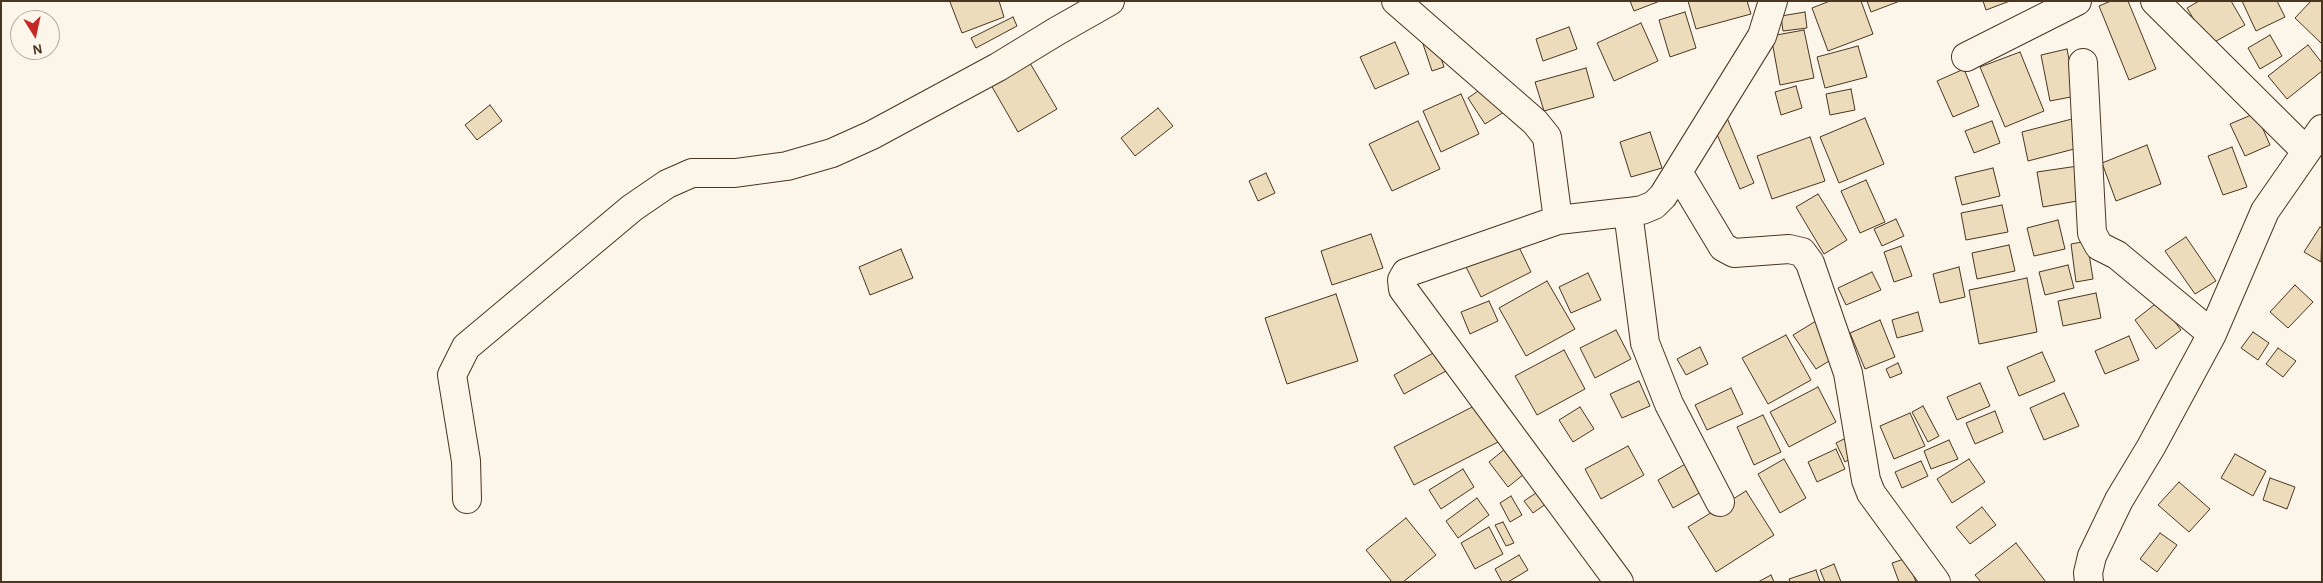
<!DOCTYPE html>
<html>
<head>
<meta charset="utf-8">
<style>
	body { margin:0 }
	#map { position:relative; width:2323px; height:583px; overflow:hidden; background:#fbf6e9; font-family:"Alegreya Sans",sans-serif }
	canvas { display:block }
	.frame { position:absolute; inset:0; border:2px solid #4a3520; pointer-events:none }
	.north { position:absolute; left:10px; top:10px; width:50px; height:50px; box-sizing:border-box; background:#fbf6e9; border:1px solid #b4a999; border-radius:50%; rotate:170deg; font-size:14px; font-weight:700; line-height:20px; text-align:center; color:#4a3520 }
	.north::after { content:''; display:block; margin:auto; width:18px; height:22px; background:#c62828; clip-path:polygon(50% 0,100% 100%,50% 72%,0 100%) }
</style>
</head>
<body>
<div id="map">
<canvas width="2323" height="583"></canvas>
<div class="frame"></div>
<div class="north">N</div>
</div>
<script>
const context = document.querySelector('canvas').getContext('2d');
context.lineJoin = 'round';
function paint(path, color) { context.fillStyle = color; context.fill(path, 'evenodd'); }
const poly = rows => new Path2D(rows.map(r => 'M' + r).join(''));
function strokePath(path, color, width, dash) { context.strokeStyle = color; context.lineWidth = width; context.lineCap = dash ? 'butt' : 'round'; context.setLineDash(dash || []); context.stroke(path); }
const building = poly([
	[952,1,999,1,1004,17,962,33,950,2,952,1],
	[1630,1,1660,1,1634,11,1630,1],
	[1688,1,1747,1,1751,14,1696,29,1688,1],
	[1830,1,1861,1,1873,34,1828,51,1812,8,1830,1],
	[1867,1,1900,1,1871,12,1867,1],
	[1983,1,2010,1,1986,10,1983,1],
	[2111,1,2128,1,2156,69,2129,80,2099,6,2111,1],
	[2199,1,2231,1,2245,25,2209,45,2187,8,2199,1],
	[2242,1,2277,1,2285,17,2256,31,2242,1],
	[2311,1,2322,1,2322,44,2295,18,2311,1],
	[1685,12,1696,48,1670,57,1659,20,1685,12],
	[1805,12,1807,28,1783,31,1781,16,1805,12],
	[1013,17,1017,26,976,48,971,38,1013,17],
	[1641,23,1658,61,1614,81,1597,43,1641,23],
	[1569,27,1577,49,1543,61,1536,39,1569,27],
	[1804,30,1814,78,1780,85,1771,36,1804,30],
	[2270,35,2282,56,2260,69,2248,48,2270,35],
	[1435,40,1444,67,1432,71,1423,44,1435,40],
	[1395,42,1409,74,1375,89,1360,57,1395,42],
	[2308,45,2322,63,2322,71,2287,99,2268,76,2308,45],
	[1858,46,1867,77,1825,88,1817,57,1858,46],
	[2067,49,2076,96,2050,101,2041,55,2067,49],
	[2020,52,2044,111,2005,127,1980,67,2020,52],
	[1030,63,1057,109,1018,132,991,85,1030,63],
	[1586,68,1594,97,1544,111,1535,82,1586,68],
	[1964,69,1979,106,1953,117,1937,81,1964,69],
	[1487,85,1504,112,1485,124,1468,98,1487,85],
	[1796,86,1802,108,1781,115,1775,92,1796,86],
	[1851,89,1855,110,1830,115,1826,94,1851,89],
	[1461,94,1479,134,1441,152,1423,111,1461,94],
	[490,105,502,121,477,140,465,125,490,105],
	[1158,108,1173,126,1135,156,1121,138,1158,108],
	[1725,113,1754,183,1740,189,1711,120,1725,113],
	[2256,113,2270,145,2245,156,2230,124,2256,113],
	[1865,118,1884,164,1839,183,1820,137,1865,118],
	[2072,119,2078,148,2028,161,2022,132,2072,119],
	[1418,121,1440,169,1392,191,1369,144,1418,121],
	[1992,121,2000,143,1974,153,1965,131,1992,121],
	[1650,132,1662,168,1631,177,1620,142,1650,132],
	[1810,137,1825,181,1772,199,1757,156,1810,137],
	[2147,145,2161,184,2116,201,2102,163,2147,145],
	[2232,147,2247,187,2223,195,2208,156,2232,147],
	[2078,166,2083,200,2043,207,2037,172,2078,166],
	[1993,168,2000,196,1962,205,1955,177,1993,168],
	[1266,173,1275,193,1258,201,1249,181,1266,173],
	[1866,180,1885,222,1860,233,1841,191,1866,180],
	[1818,194,1847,240,1824,254,1796,207,1818,194],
	[2002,205,2008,232,1966,240,1961,213,2002,205],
	[1896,219,1904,236,1882,246,1874,229,1896,219],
	[2058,220,2065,249,2034,256,2027,228,2058,220],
	[2320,227,2322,228,2321,262,2304,252,2320,227],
	[1371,234,1383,268,1332,285,1321,251,1371,234],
	[2186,237,2216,281,2195,294,2165,251,2186,237],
	[1516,241,1531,272,1481,297,1466,267,1516,241],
	[2087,241,2093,279,2076,282,2071,244,2087,241],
	[2009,245,2015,271,1977,279,1972,253,2009,245],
	[1901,246,1912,276,1894,282,1884,252,1901,246],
	[901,249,913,278,870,295,859,267,901,249],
	[2068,265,2074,288,2045,295,2039,272,2068,265],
	[1959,267,1965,297,1940,303,1933,274,1959,267],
	[1872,272,1881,290,1846,305,1838,288,1872,272],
	[1588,273,1601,300,1571,313,1559,287,1588,273],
	[2027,278,2037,332,1979,344,1969,290,2027,278],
	[1547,281,1575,329,1526,356,1499,308,1547,281],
	[2295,285,2313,302,2288,328,2270,312,2295,285],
	[2096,293,2101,318,2063,326,2058,301,2096,293],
	[1336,294,1358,361,1287,384,1265,318,1336,294],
	[1489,301,1498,321,1470,334,1461,312,1489,301],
	[2159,301,2181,330,2156,349,2135,320,2159,301],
	[1918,312,1923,331,1897,338,1892,320,1918,312],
	[1880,320,1895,357,1865,369,1850,333,1880,320],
	[1816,321,1839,355,1816,369,1793,335,1816,321],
	[1616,330,1631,359,1595,378,1580,348,1616,330],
	[2253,332,2269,343,2258,360,2241,348,2253,332],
	[1786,335,1811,380,1768,404,1742,358,1786,335],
	[2129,336,2139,360,2105,374,2095,351,2129,336],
	[1700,347,1708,364,1686,375,1677,359,1700,347],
	[2278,348,2296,361,2283,377,2266,364,2278,348],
	[1564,350,1585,389,1537,415,1515,376,1564,350],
	[1435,352,1446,371,1404,394,1394,375,1435,352],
	[2042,352,2055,381,2019,396,2007,367,2042,352],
	[1898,363,1902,373,1890,378,1886,369,1898,363],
	[1639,381,1650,406,1622,418,1610,394,1639,381],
	[1980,383,1990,406,1957,420,1947,397,1980,383],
	[1818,387,1836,422,1789,447,1770,412,1818,387],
	[1731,388,1743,414,1707,430,1695,405,1731,388],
	[2064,393,2079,426,2044,440,2030,408,2064,393],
	[1482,402,1502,440,1414,485,1394,447,1482,402],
	[1923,406,1939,436,1928,442,1912,412,1923,406],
	[1580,407,1594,429,1573,442,1559,420,1580,407],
	[1995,411,2003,432,1975,444,1966,423,1995,411],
	[1910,413,1925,446,1894,459,1880,426,1910,413],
	[1763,415,1781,452,1754,465,1737,427,1763,415],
	[1846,438,1855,456,1845,462,1836,443,1846,438],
	[1949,440,1958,459,1931,469,1924,451,1949,440],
	[1628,446,1644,475,1601,499,1585,469,1628,446],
	[1505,449,1524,474,1508,487,1489,462,1505,449],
	[1836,449,1845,469,1817,482,1808,462,1836,449],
	[2235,454,2266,471,2253,496,2221,478,2235,454],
	[1784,459,1806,498,1780,513,1758,474,1784,459],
	[1969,459,1985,482,1952,503,1937,479,1969,459],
	[1921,461,1928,476,1902,488,1895,472,1921,461],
	[1687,463,1703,491,1673,508,1658,480,1687,463],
	[1463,469,1474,487,1441,509,1429,490,1463,469],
	[2270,478,2295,487,2287,509,2263,500,2270,478],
	[2179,482,2210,509,2189,532,2158,505,2179,482],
	[1542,489,1550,501,1533,513,1524,501,1542,489],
	[1746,491,1774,535,1716,572,1688,527,1746,491],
	[1511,496,1522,515,1510,522,1500,503,1511,496],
	[1477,498,1489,515,1458,538,1446,521,1477,498],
	[1982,507,1996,525,1970,544,1956,527,1982,507],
	[1406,518,1436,555,1403,582,1392,582,1366,550,1406,518],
	[1503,522,1514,543,1506,546,1495,525,1503,522],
	[1489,527,1503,554,1475,569,1461,543,1489,527],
	[2160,533,2177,545,2157,572,2140,559,2160,533],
	[2016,543,2046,582,1981,582,1975,575,2016,543],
	[1519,555,1528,570,1508,582,1502,582,1495,569,1519,555],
	[1907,558,1916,582,1899,582,1892,563,1907,558],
	[1834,564,1841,582,1825,582,1820,570,1834,564],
	[1816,570,1820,582,1790,582,1789,579,1816,570],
	[1771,575,1774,582,1758,582,1771,575]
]);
paint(building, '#ecdcbc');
strokePath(building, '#4a3520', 1);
const minor = poly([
	[1396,1,1535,122,1547,137,1558,220],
	[2155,1,2306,151],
	[1966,57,2077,1],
	[2083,63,2092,233,2099,246,2117,255,2212,334],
	[1678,172,1723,247,1734,253,1789,249,1802,252,1810,263,1848,373,1866,480,1871,493,1936,582],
	[1628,212,1645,343,1669,404,1720,502],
	[467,499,466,461,452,375,466,347,632,208,667,184,692,173,735,173,787,166,832,153,872,135,998,67,1057,31,1110,1],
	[1619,582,1403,289,1402,280,1406,273,1558,220,1628,212,1642,210,1654,205,1663,196,1762,36,1773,1],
	[2089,582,2088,573,2092,556,2119,500,2151,447,2212,334,2265,211,2322,129]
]);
strokePath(minor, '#4a3520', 30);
strokePath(minor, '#fbf6e9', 28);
</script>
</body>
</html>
